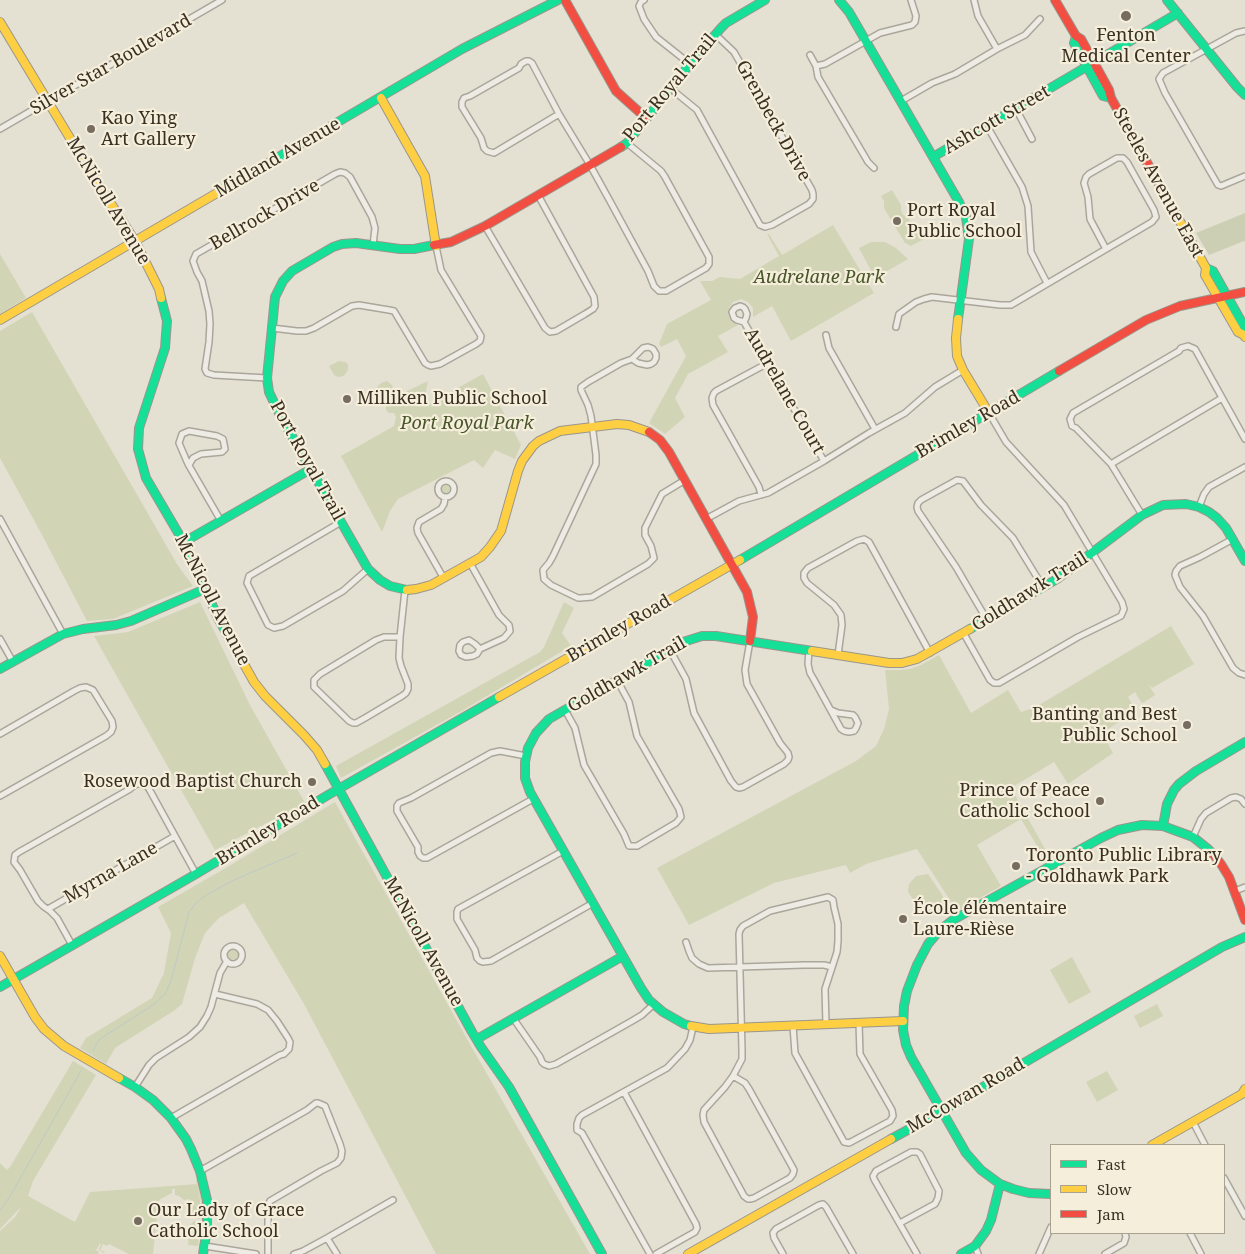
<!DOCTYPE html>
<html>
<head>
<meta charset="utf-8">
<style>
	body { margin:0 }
	#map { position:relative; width:1245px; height:1254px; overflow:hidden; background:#e4e1d3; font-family:"Noto Serif",serif }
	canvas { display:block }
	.legend { position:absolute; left:1050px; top:1144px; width:175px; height:90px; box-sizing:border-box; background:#f4eeda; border:1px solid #aaa290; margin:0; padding:6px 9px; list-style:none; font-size:15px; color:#3a2f22 }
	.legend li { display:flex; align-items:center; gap:10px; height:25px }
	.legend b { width:25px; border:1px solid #aaa290 }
</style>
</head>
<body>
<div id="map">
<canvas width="1245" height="1254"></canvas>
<ul class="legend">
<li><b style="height:6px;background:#16e098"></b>Fast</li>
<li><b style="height:6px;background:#ffcf43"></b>Slow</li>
<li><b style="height:6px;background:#f24e42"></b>Jam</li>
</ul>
</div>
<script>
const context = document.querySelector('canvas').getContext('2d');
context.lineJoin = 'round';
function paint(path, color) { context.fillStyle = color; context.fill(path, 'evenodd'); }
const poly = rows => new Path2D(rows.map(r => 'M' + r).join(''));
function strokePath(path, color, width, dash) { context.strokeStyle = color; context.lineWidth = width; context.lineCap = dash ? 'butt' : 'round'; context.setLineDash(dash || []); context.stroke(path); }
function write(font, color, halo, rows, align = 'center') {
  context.font = font + ' "Noto Serif",serif'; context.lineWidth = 4.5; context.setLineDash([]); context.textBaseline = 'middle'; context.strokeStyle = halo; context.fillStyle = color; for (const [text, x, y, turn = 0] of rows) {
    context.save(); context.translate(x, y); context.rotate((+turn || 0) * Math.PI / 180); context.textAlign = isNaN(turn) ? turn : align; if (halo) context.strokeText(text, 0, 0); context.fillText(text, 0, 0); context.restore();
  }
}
paint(poly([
	[892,190,901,205,901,210,903,215,907,216,920,237,922,236,924,239,911,246,905,243,884,208,884,201,881,196],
	[833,225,874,293,791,341,772,306,753,317,753,308,748,302,741,299,733,302,729,308,728,314,731,321,738,325,718,336,728,352,688,374,675,398,685,417,665,434,649,423,686,356,677,339,661,347,659,344,667,324,711,300,700,281,712,281,720,277,740,279,779,256,767,234,769,234,782,255],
	[871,242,885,242,896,248,908,259,875,278,859,248],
	[0,254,26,298,0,314],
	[32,312,177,564,193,586,113,619,87,621,41,533,0,458,0,331],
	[339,361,345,362,348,364,348,370,344,376,338,377,334,375,329,366],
	[483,374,521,445,515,459,495,450,483,468,474,460,398,499,390,511,382,532,341,456,394,426,396,417,394,413,389,413,386,410,386,405,389,401,393,400,398,402,401,401,403,393,428,381,423,407],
	[387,381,392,385,396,395,385,401,379,398,377,393,377,387,381,383],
	'440 489a6 6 0 1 1 12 0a6 6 0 1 1-12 0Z',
	[200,602,250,705,305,803,215,850,94,636,128,632],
	[564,602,574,608,562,633,571,646,460,712,341,778,336,766,540,652,544,647],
	[1171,626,1194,664,1152,688,1148,684,1155,695,1143,703,1141,702,1135,692,1128,697,1136,711,1102,733,1113,753,1068,784,1054,762,1011,788,1050,858,1046,861,1021,819,977,845,1001,886,957,911,917,849,866,864,850,873,846,865,774,883,689,925,657,868,856,761,876,746,884,729,889,709,885,670,900,670,910,669,921,665,939,655,971,713,1008,690,1021,712,1034,708],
	[335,802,467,1039,590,1254,436,1254,304,1004,244,903,219,918,205,933,195,958,182,1004,175,1010,115,1048,106,1064,80,1048,86,1038,152,998,164,973,171,933,158,907,224,869],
	[928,874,941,893,948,907,942,912,931,916,923,914,908,892,909,884,916,876],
	'227.5 954a5.5 5.5 0 1 1 11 0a5.5 5.5 0 1 1-11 0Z',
	[1072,957,1091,992,1069,1004,1050,970],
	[1157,1004,1163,1016,1140,1028,1134,1016],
	[73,1061,96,1075,33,1181,28,1196,75,1222,90,1192,197,1184,200,1200,201,1219,197,1218,196,1217,190,1218,191,1209,193,1206,193,1203,189,1199,184,1200,179,1196,175,1195,175,1189,172,1189,172,1193,159,1200,156,1204,158,1208,153,1254,129,1254,109,1244,107,1246,103,1244,100,1250,105,1252,104,1253,99,1250,99,1249,101,1244,100,1243,97,1249,95,1249,99,1252,98,1254,0,1254,0,1231,15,1217,22,1206,0,1229,0,1163,7,1170,10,1167],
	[1107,1071,1118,1090,1097,1102,1086,1082],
	[199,1179,203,1203,204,1224,201,1248,199,1249,201,1236,202,1214,201,1202,196,1180],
	[194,1221,201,1222,198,1246,188,1245,190,1225]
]), '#d2d4b6');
paint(poly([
	[1245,213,1245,242,1244,241,1209,255,1196,233]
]), '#cdcfb5');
strokePath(poly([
	[93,1051,98,1041,103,1037,153,1005,165,994,171,981,189,912,197,902,208,894,234,880,297,853],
	[0,1211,12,1193,81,1071]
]), '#bccbc3', 1);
const street = poly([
	[644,0,641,2,639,6,644,19,656,37,690,64],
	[974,0,978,16,997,49],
	[1245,31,1236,33,1163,73,1159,79,1165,93,1218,185,1221,186,1245,176],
	[810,55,816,66],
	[670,88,697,110,760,225,765,227,772,225,809,204,813,199,813,194,812,190,734,52,715,34],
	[901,101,932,83,955,74,997,49,1025,35,1040,19],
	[1016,109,1032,139],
	[559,114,494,153,487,151,484,148,481,138,462,107,462,102,464,98,470,96,519,68,521,64,526,61,529,61,532,63,559,114,590,165,611,203,648,271,654,286,659,291,666,291,706,268,709,264,709,257,665,177,661,171,627,143],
	[987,126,1022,187,1028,206,1031,252,1047,283],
	[0,129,222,0],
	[874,168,868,162,818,77,816,66,825,64,880,33,912,25,915,22,916,16,911,0],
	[485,226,545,328,550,332,556,331,585,314,593,309,595,306,594,297,538,195],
	[744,322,737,320,734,318,732,312,735,308,740,306,743,307,745,309,747,314,746,318,744,322,824,461],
	[896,327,899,314,916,302,924,299,932,297,1000,305,1011,305,1152,222,1156,217,1154,210,1127,162,1123,158,1117,158,1089,174,1086,177,1084,183,1088,197,1090,219,1106,249],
	[272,328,297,331,306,331,314,328,352,306,359,305,389,310,394,311,397,316,425,363,428,365,431,366,440,364,476,344,480,341,481,336,441,270,436,246],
	[826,335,829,348,875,429],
	[632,359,638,363,647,365,651,364,654,362,656,358,656,354,653,349,651,348,648,347,643,348,632,359,621,363,588,382,581,387,581,390,588,405,591,416,596,455,596,464,553,556,549,563,543,570,544,579,551,585,578,598,580,598,592,597,648,564,654,558,651,546,645,535,645,528,662,494,685,480],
	[267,378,214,375,207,373,205,369,209,342,210,324,209,311,202,281,197,272,193,261,196,254,335,174,340,172,345,173,350,177,372,217,375,228,373,245],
	[1111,464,1222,398],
	[189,465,193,458,201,454,222,452,225,449,223,439,217,436,189,431,182,434,179,443,188,464,221,521],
	'438 489a8 8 0 1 1 16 0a8 8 0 1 1-16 0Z',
	[761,495,759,487,713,405,712,398,714,393,716,391,768,363],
	[1199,507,1204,494,1209,487,1245,467],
	[1142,515,1111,464,1076,428,1072,426,1070,419,1073,413,1179,351,1181,348,1188,346,1195,349,1245,439],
	[0,519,63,634],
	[706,519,739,501,768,493,824,461,869,433,905,413,935,387,963,370],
	[341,522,249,576,247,583,268,625,274,628,283,626,343,591,368,569],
	[1233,539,1200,557,1180,566,1176,571,1175,575,1180,587,1203,616,1233,668,1239,673,1245,675],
	[470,563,499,615,509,625,510,631,504,638,480,649,477,654,473,656,466,657,461,655,459,651,460,645,463,642,469,640,475,644,480,649],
	[443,577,418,533,417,528,419,522,441,509,444,504,445,498],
	[987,620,956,567,918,511,917,507,918,503,921,500,957,480,963,481,981,505,1013,538,1043,587],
	[964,634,990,680,994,683,999,683,1078,637,1121,616,1124,609,1122,602,1064,505,1006,442,989,413],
	[400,637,384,637,376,640,320,674,314,680,314,687,349,721,353,723,356,723,365,718,402,696,406,693,408,689,408,684,401,666,399,658,400,637,405,590],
	[0,639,13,662],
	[670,650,686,679,694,713,731,781,736,787,739,788,743,787,784,764,788,760,789,757,788,753,780,743,747,684,745,670,750,641],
	[809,650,808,664,810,673,813,678,841,729,844,731,849,732,854,731,856,728,858,723,855,717,853,715,838,713,831,710],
	[838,655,842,625,841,615,834,605,807,583,804,578,804,573,808,568,857,541,864,539,869,542,930,653],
	[565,710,575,728,584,765,624,834,629,846,637,846,676,823,681,817,679,809,637,736,629,702,617,680],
	[0,734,74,691,80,688,86,687,93,690,112,721,113,727,111,732,106,736,0,796],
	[526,756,500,751,491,753,411,798,399,803,397,806,397,811,418,847,418,852,420,856,423,858,427,858,533,799],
	[1193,837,1201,819,1206,813,1231,798,1236,797,1241,799,1245,804],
	[563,851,458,909,457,912,457,919,475,950,477,958,480,961,483,962,491,961,593,903],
	[1235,891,1245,887],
	[48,909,175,836],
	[686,942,689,951,692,958,699,964,708,968,804,965,824,965,832,967],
	[72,945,57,918,50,911,43,906,38,901,20,870,14,862,15,855,19,852,28,847,130,789,135,785,141,783,148,787,191,865,196,874],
	'224 955a9 9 0 1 1 18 0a9 9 0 1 1-18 0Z',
	[513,1018,540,1057,542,1062,544,1064,549,1066,556,1064,632,1021,642,1015,654,1004],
	[793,1026,795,1053,843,1140,844,1142,849,1143,890,1121,893,1116,892,1110,860,1054,859,1023],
	[733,1076,745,1083,749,1089,794,1170,793,1174,790,1178,754,1198,750,1199,748,1199,744,1196,704,1122,703,1115,704,1110,725,1087,733,1076,742,1059,742,1050,739,934,740,930,743,926,770,911,828,897,833,900,834,907,838,924,838,941,837,952,825,989,826,1024],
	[135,1087,149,1065,156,1058,189,1037,200,1027,207,1016,211,1007,220,973,227,961],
	[624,1092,696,1224,697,1228,695,1232,656,1254],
	[171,1118,280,1055,284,1054,289,1049,290,1042,288,1038,277,1021,268,1010,257,1004,215,994],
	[1193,1122,1205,1145],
	[200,1171,307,1110,316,1103,318,1103,325,1106,340,1144,342,1151,341,1158,337,1163,321,1171,270,1201,268,1206,268,1254],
	[1224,1178,1245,1216],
	[900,1223,935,1204,938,1198,939,1191,920,1154,917,1152,911,1152,876,1171,873,1176,874,1179,917,1254],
	[1190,1233,1201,1254],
	[327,1238,337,1254],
	[205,1246,256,1254],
	[975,1246,978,1254],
	[294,1254,303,1251,327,1238,393,1200],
	[650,1254,582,1133,577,1130,577,1124,579,1118,582,1115,667,1068,685,1049,690,1040,693,1027],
	[783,1254,774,1238,773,1233,776,1229,819,1205,823,1204,826,1207,853,1254],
	[1039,1254,1051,1227],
	[1105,1254,1124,1243,1126,1237,1125,1233]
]);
const fast = poly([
	[839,0,849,12,959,202,966,217,969,239,958,319],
	[1167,0,1237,87,1245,95],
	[1076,36,1074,43,1103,96,1111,98],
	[621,147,627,143,690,64,721,28,726,23,765,0],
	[933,157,1178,13],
	[275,159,462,49,558,0],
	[1206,268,1213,271,1245,328,1244,335],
	[161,298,167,321,165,348,139,428,138,449,146,478,187,548,218,618,227,634],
	[184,542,311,469],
	[740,560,1059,371],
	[407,590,390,586,380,580,368,569,281,417,269,392,267,378,275,297,283,281,292,271,333,247,342,244,356,243,400,249,414,249,434,245],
	[970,629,1057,579,1142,515,1163,505,1186,504,1199,507,1209,512,1217,518,1226,528,1245,561],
	[0,669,63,634,83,629,116,625,131,621,205,589],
	[325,764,472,1032,481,1047,509,1087,602,1254],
	[1163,826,1167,804,1174,790,1179,784,1196,771,1245,742],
	[0,987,196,874,328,795,499,697],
	[691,1026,684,1024,663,1012,649,1000,641,988,530,792,525,778,525,762,528,748,536,733,549,719,683,642,702,636,716,636,812,651],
	[477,1039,623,956],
	[119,1078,135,1087,153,1100,171,1118,186,1139,191,1149,200,1171,207,1200,207,1228,203,1254],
	[891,1139,935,1115,1222,947,1245,937],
	[1051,1194,1029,1193,1013,1189,1000,1184,981,1170,966,1153,911,1057,906,1045,903,1030,904,1006,907,991,917,965,928,944,939,931,953,920,1101,838,1118,830,1142,825,1163,826,1193,837,1208,849,1213,854],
	[961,1254,975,1246,986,1231,991,1220,1000,1184]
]);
const slow = poly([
	[0,22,88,168,135,241,159,289,161,298],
	[381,98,425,176,436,246],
	[1173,209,1206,268,1205,275,1238,332,1244,335,1245,337],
	[958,319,956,338,957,356,963,370,989,413],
	[0,320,275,159],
	[407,590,416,589,431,585,481,557,490,547,501,531,518,471,522,461,533,446,539,441,560,431,617,424,629,425,649,432],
	[227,634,254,682,265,696,304,735,317,750,325,764],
	[812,651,889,663,902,663,917,659,970,629],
	[499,697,740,560],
	[0,956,35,1017,44,1029,64,1046,119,1078],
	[691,1026,709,1029,903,1021],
	[1152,1145,1242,1094,1245,1089],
	[688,1254,891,1139]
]);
const jam = poly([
	[565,0,616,91,646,118],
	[1055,0,1076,36,1081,39,1109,90,1111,98,1173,209],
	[434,245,451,242,485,226,621,147],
	[1059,371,1146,320,1180,306,1245,292],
	[649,432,660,440,669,452,747,592,753,617,750,641],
	[1213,854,1221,864,1229,877,1245,920]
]);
strokePath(street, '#aba69b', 8);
strokePath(fast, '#9a968b', 10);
strokePath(slow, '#9a968b', 10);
strokePath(jam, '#9a968b', 10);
strokePath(street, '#edebe3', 5);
strokePath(fast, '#16e098', 8);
strokePath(slow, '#ffcf43', 8);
strokePath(jam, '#f24e42', 8);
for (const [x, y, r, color] of [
	[1126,16,6,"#766d60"],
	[91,129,5,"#766d60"],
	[897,221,5,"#766d60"],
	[347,399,5,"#766d60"],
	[1187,725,5,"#766d60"],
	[312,782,5,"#766d60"],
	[1100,801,5,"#766d60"],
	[1016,866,5,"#766d60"],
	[903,919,5,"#766d60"],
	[138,1221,5,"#766d60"]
]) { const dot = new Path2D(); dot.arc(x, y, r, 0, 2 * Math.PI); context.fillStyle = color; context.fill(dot); strokePath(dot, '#f4eeda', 2); }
write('18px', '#3a2f22', '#f4eeda', [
	["Fenton",1126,36,"center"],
	["Medical Center",1126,57,"center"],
	["Kao Ying",101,119],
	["Art Gallery",101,140],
	["Port Royal",907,211],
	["Public School",907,232],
	["Milliken Public School",357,399],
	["Banting and Best",1177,715,"right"],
	["Public School",1177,736,"right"],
	["Rosewood Baptist Church",302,782,"right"],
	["Prince of Peace",1090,791,"right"],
	["Catholic School",1090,812,"right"],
	["Toronto Public Library",1026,856],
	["- Goldhawk Park",1026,877],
	["École élémentaire",913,909],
	["Laure-Rièse",913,930],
	["Our Lady of Grace",148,1211],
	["Catholic School",148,1232]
], 'left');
write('18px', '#3a2f22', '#f4eeda', [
	["Silver Star Boulevard",111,65,-30],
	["Port Royal Trail",670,88,-50],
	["Ashcott Street",997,120,-30],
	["Grenbeck Drive",773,121,61],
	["Midland Avenue",278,158,-30],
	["Steeles Avenue East",1158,183,61],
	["McNicoll Avenue",108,201,59],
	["Bellrock Drive",265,215,-30],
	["Audrelane Court",784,391,60],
	["Brimley Road",968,425,-30],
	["Port Royal Trail",307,461,61],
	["Goldhawk Trail",1030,592,-32],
	["McNicoll Avenue",212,600,63],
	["Brimley Road",619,629,-30],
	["Goldhawk Trail",627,675,-30],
	["Brimley Road",268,831,-31],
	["Myrna Lane",111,873,-30],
	["McNicoll Avenue",423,942,61],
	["McCowan Road",966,1096,-30]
]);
write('italic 18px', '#48552a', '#f4eeda', [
	["Audrelane Park",819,278],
	["Port Royal Park",467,424]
]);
</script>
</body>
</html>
